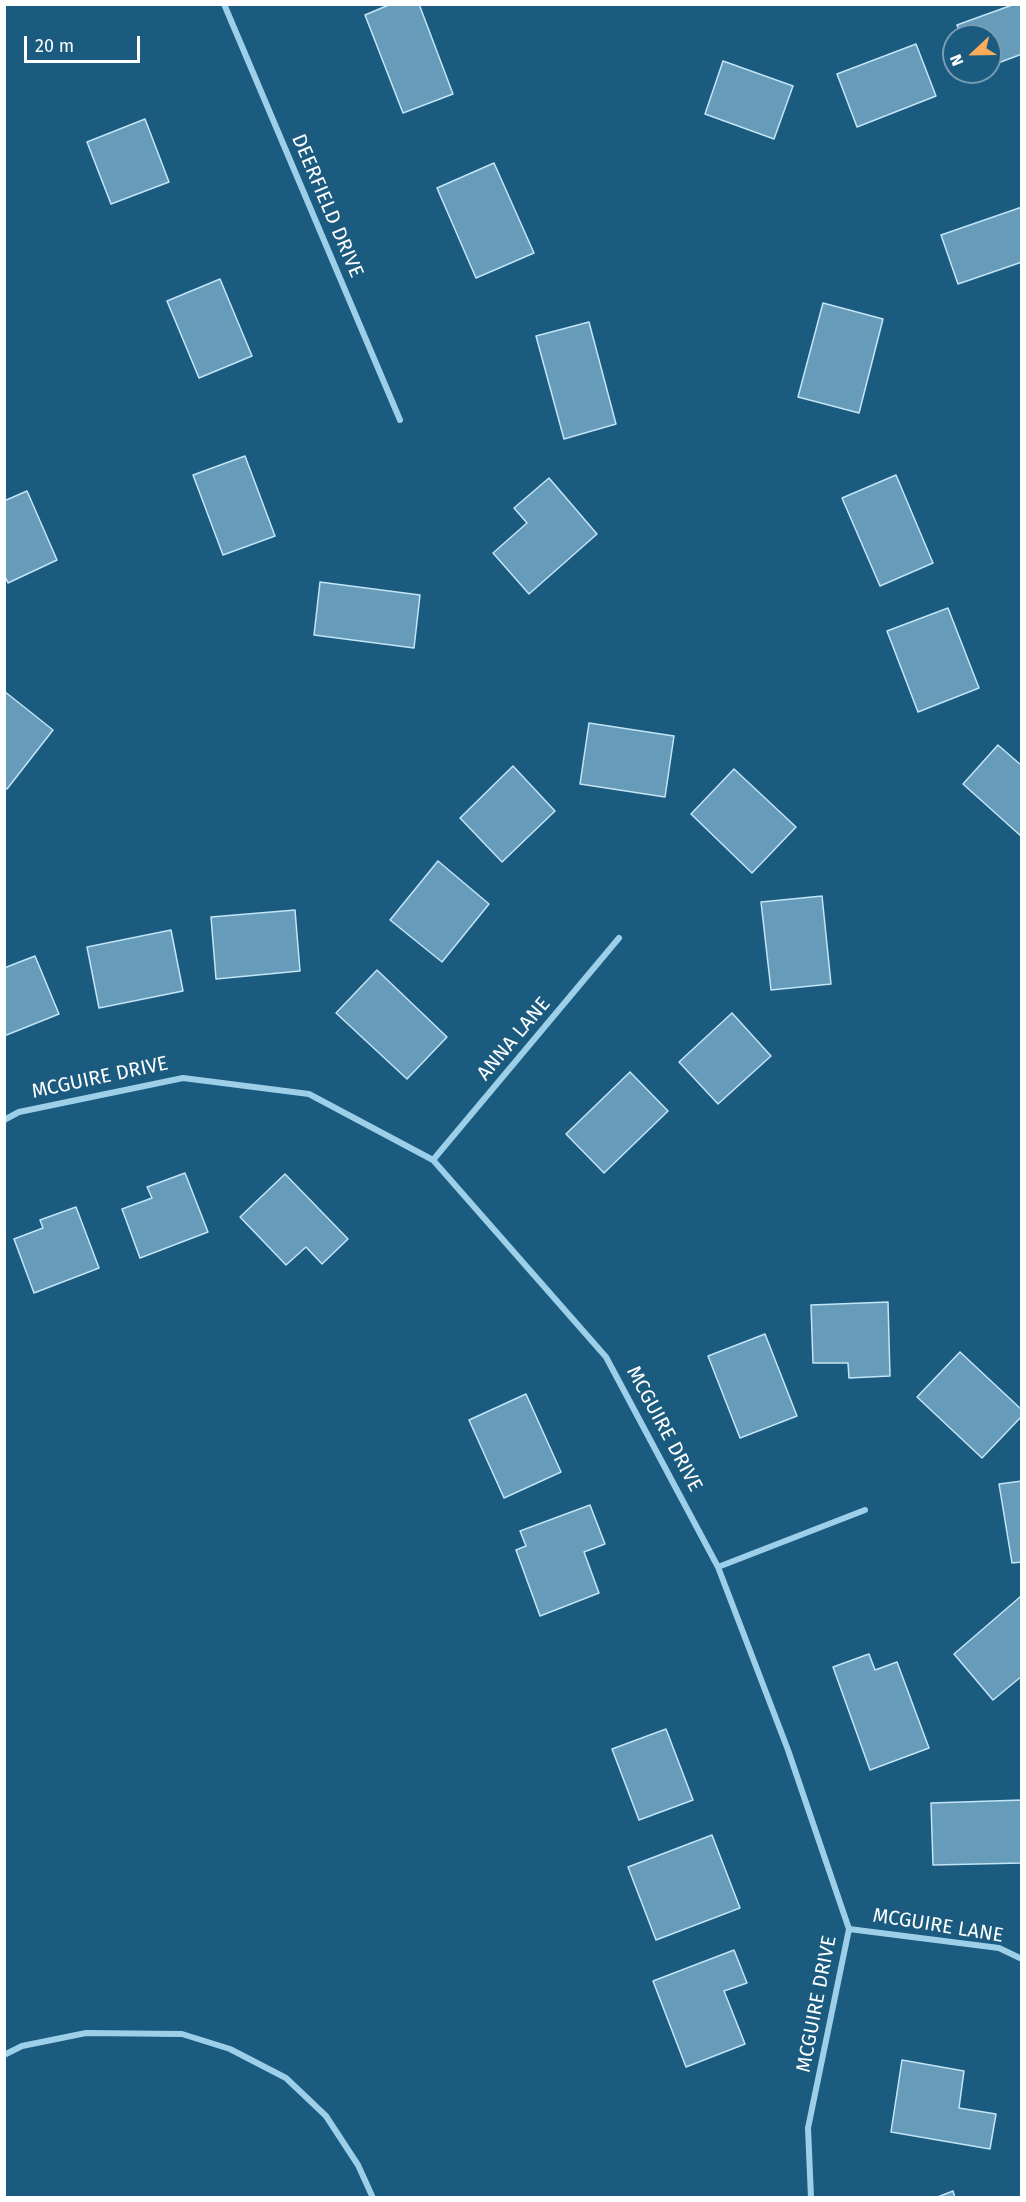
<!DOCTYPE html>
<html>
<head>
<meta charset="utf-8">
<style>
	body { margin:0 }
	#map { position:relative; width:1026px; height:2202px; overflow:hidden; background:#1b5b7f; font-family:"Fira Sans",sans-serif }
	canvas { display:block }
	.frame { position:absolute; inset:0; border:6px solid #fff; pointer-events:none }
	.north { position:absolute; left:942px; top:24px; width:60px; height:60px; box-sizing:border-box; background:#1b5b7f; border:2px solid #769db2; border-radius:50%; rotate:248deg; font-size:16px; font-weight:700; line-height:24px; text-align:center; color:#fff }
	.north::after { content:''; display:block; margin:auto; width:21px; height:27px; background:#fbac5b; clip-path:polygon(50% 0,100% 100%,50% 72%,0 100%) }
	.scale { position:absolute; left:24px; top:36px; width:116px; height:27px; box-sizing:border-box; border:3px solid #fff; border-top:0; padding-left:8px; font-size:18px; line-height:21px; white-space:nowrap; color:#fff; -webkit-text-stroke:4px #1b5b7f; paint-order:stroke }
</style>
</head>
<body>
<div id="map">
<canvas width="1026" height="2202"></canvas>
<div class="frame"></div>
<div class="north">N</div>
<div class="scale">20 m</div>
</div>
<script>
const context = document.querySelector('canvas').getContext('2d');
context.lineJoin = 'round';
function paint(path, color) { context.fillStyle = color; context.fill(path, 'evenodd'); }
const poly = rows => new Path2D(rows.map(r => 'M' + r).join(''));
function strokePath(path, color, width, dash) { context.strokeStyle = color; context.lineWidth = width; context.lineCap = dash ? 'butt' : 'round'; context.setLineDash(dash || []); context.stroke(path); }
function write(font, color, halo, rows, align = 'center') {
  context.font = font + ' "Fira Sans",sans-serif'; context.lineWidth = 6; context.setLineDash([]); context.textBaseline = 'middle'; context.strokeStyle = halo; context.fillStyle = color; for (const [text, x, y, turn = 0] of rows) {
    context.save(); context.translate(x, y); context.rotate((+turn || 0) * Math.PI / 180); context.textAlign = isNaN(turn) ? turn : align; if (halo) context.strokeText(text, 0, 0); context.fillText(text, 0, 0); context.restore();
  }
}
const building = poly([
	[391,4,419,4,453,94,403,113,365,15,391,4],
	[1015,4,1022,4,1022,54,990,66,990,36,961,36,957,25,1015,4],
	[916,44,936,96,857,127,837,74,916,44],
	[723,61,793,86,774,139,705,114,723,61],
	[145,119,169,182,111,204,87,142,145,119],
	[494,163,534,253,476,278,437,188,494,163],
	[1022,207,1022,262,958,284,941,235,1022,207],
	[220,279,252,356,199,378,167,301,220,279],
	[823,303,883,319,859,413,798,397,823,303],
	[589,322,616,424,564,439,536,336,589,322],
	[245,456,275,536,223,555,193,475,245,456],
	[896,475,933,563,880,586,842,498,896,475],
	[549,478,597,534,529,594,493,553,527,523,514,508,549,478],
	[27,491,57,560,8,583,4,574,4,501,27,491],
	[320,582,420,595,414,648,314,635,320,582],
	[948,608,979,688,918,712,887,631,948,608],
	[4,691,53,730,7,789,4,787,4,691],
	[589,723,674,736,665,797,580,784,589,723],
	[998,745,1022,766,1022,837,963,784,998,745],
	[513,766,555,811,502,862,460,818,513,766],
	[734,769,796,827,752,873,691,814,734,769],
	[438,861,489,904,442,962,390,920,438,861],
	[822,896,831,984,771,990,761,902,822,896],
	[295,910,300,971,216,979,211,917,295,910],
	[171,930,183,991,99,1008,87,947,171,930],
	[35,956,59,1014,4,1036,4,968,35,956],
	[377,970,447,1037,407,1079,336,1013,377,970],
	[732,1013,771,1056,718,1104,679,1062,732,1013],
	[630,1072,668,1111,604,1173,566,1134,630,1072],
	[185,1173,208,1232,140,1258,122,1209,152,1198,147,1187,185,1173],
	[285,1174,348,1239,322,1264,306,1247,286,1265,240,1217,285,1174],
	[76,1207,99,1268,34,1293,14,1239,43,1228,40,1220,76,1207],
	[888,1302,890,1376,849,1378,848,1363,813,1363,811,1305,888,1302],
	[765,1334,797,1416,740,1438,708,1356,765,1334],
	[960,1352,1022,1410,1022,1416,982,1458,917,1397,960,1352],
	[526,1394,561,1472,504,1498,469,1420,526,1394],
	[1022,1481,1022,1562,1012,1563,999,1484,1022,1481],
	[590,1505,605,1544,584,1552,599,1593,540,1616,516,1550,526,1546,520,1531,590,1505],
	[1020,1597,1022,1599,1022,1676,993,1700,954,1654,1020,1597],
	[869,1654,875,1670,897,1662,929,1748,870,1770,833,1667,869,1654],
	[666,1729,693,1800,639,1820,612,1749,666,1729],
	[1022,1800,1022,1863,933,1865,931,1803,1022,1800],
	[712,1835,740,1908,656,1940,628,1867,712,1835],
	[734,1950,747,1983,724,1991,745,2044,686,2067,653,1981,734,1950],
	[902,2060,964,2071,959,2108,996,2114,990,2149,891,2132,902,2060],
	[953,2191,955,2198,935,2198,953,2191]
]);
paint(building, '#669cb9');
strokePath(building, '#c3e5f7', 1.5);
strokePath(poly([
	[224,4,400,420],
	[4,1120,19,1112,183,1078,309,1094,433,1160,606,1357,718,1567,788,1750,849,1929,808,2128,811,2198],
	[433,1160,619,938],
	[718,1567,865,1510],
	[849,1929,999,1948,1022,1959],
	[4,2055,22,2046,86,2033,182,2034,230,2049,286,2078,326,2116,358,2165,373,2198]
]), '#9ecfe9', 6);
write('20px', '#fff', '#1b5b7f', [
	["DEERFIELD DRIVE",327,206,67],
	["ANNA LANE",514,1039,-50],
	["MCGUIRE DRIVE",100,1078,-12],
	["MCGUIRE DRIVE",664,1429,62],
	["MCGUIRE LANE",938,1926,9],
	["MCGUIRE DRIVE",817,2004,-79]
]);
</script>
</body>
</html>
